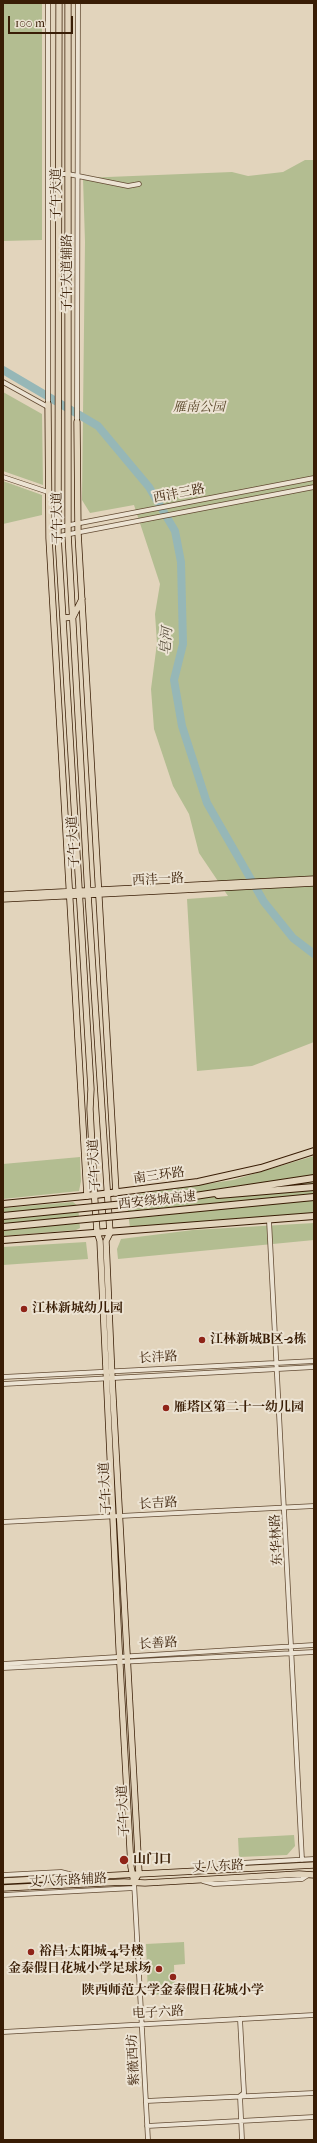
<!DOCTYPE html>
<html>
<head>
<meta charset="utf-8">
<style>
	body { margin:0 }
	#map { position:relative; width:317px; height:2143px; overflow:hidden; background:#e2d4bc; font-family:"IM FELL French Canon",serif }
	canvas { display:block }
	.frame { position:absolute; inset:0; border:4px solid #391d05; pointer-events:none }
	.scale { position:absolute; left:8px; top:16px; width:65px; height:18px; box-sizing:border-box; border:2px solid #391d05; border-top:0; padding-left:5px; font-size:12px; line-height:14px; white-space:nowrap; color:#391d05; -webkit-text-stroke:3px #ece3d3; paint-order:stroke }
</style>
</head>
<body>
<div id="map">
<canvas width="317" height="2143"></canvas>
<div class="frame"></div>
<div class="scale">100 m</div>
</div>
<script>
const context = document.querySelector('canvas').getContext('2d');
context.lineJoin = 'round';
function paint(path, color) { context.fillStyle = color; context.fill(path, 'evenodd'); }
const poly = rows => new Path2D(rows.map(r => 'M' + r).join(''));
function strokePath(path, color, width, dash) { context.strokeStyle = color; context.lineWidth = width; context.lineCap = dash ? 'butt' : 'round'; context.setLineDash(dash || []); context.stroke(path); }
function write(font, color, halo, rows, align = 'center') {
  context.font = font + ' "IM FELL French Canon","Noto Serif SC",serif'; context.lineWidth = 4; context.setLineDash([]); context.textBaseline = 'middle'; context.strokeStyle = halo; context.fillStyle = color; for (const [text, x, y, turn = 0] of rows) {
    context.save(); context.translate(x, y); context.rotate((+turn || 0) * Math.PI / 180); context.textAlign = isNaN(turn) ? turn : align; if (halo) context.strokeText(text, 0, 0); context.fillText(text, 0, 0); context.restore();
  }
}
paint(poly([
	[3,3,42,3,42,240,3,241],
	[305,160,314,160,314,1042,252,1066,197,1071,187,899,228,896,199,853,189,814,173,786,154,729,151,689,157,643,155,614,160,584,134,505,90,513,82,500,85,242,83,178,232,172,248,176,283,172],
	[3,392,42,414,43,485,3,471],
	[3,481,42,495,42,515,3,524],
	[314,1156,314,1214,130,1228,126,1196,233,1180],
	[80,1157,81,1181,79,1191,3,1199,3,1164],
	[73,1202,78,1206,80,1228,76,1230,3,1236,3,1208],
	[314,1223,314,1240,118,1259,117,1249,121,1239,193,1230],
	[86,1242,88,1259,3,1265,3,1247],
	[294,1835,295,1846,287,1855,239,1857,238,1838],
	[184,1942,185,1964,174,1965,175,1994,148,1995,146,1944]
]), '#b3bd91');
strokePath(poly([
	[3,370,98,426,149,487,175,531,181,562,183,644,174,680,182,726,207,803,264,902,293,938,314,954]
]), '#96b7b7', 8);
const minor = poly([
	[48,174,68,174,128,186,139,184],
	[3,382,48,407],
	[48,404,48,3],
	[77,422,78,3],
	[3,477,48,492],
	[49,529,314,478],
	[49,538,314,487],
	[269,1220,302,1860],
	[3,1377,314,1361],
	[3,1384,314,1367],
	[3,1522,314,1506],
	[3,1664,314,1645],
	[3,1668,314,1652],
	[221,1868,241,1863,314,1859],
	[3,1875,61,1872,77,1876],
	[203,1881,214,1884,302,1879,308,1875],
	[134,1882,148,2140],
	[3,1895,134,1888],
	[240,2019,244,2093,240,2096,242,2140],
	[3,2032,314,2015],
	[146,2101,314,2093],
	[147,2126,314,2117]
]);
const major = poly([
	[59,3,58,536,91,1089,90,1109,94,1188,97,1232,100,1241,119,1647,131,1867,134,1882],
	[68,3,68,534,88,895,110,1233,106,1241,112,1378,139,1873,134,1882],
	[48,404,49,538,87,1196],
	[77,422,78,533,116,1193],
	[63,618,73,617,82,599],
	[3,895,314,879],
	[3,899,314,883],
	[3,1881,314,1865],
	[3,1888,124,1882,145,1883,299,1874,314,1875]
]);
const highway = poly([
	[218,1195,314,1187],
	[175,1199,314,1178],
	[3,1204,95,1195,198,1182,261,1168,314,1151],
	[3,1240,314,1216]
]);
strokePath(minor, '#634b33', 5.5);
strokePath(major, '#391d05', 7);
strokePath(highway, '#391d05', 8);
strokePath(minor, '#ece3d3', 4);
strokePath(major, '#e2d4bc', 5.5);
strokePath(highway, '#e2d4bc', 6);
const highwayBridge = poly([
	[3,1216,175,1199],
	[3,1227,314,1197]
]);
strokePath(highwayBridge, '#391d05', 8, []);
strokePath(highwayBridge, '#e2d4bc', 6);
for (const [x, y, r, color] of [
	[24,1309,4,"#8f2418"],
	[202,1340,4,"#8f2418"],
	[166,1408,4,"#8f2418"],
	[124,1860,5,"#8f2418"],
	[31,1952,4,"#8f2418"],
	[159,1969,4,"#8f2418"],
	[173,1977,4,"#8f2418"]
]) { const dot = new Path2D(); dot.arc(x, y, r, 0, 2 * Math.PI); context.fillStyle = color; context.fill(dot); strokePath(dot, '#ece3d3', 1.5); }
write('13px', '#391d05', '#ece3d3', [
	["子午大道",57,194,-90],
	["子午大道辅路",68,273,-90],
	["西沣三路",179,494,-11],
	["子午大道",58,518,-91],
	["子午大道",74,842,-93],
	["西沣一路",158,880,-3],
	["子午大道",95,1165,-93],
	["南三环路",159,1176,-8],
	["西安绕城高速",157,1201,-6],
	["长沣路",158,1358,-3],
	["子午大道",106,1488,-93],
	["长吉路",158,1504,-3],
	["东华林路",277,1540,-93],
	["长善路",158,1644,-3],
	["子午大道",124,1811,-93],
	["丈八东路",218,1867,-3],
	["丈八东路辅路",68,1881,-3],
	["电子六路",158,2013,-3],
	["紫薇西坊",134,2060,-93]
]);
write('italic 13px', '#584528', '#ece3d3', [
	["雁南公园",199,408]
]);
write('bold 13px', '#391d05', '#ece3d3', [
	["江林新城幼儿园",32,1309],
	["江林新城B区-2栋",210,1340],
	["雁塔区第二十一幼儿园",174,1408],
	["山门口",133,1860],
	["裕昌·太阳城-4号楼",39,1952],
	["金泰假日花城小学足球场",151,1969,"right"],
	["陕西师范大学金泰假日花城小学",173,1991,"center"]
], 'left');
write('italic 14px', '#554b3a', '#ece3d3', [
	["皂河",167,641,-85]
]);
</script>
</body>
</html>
